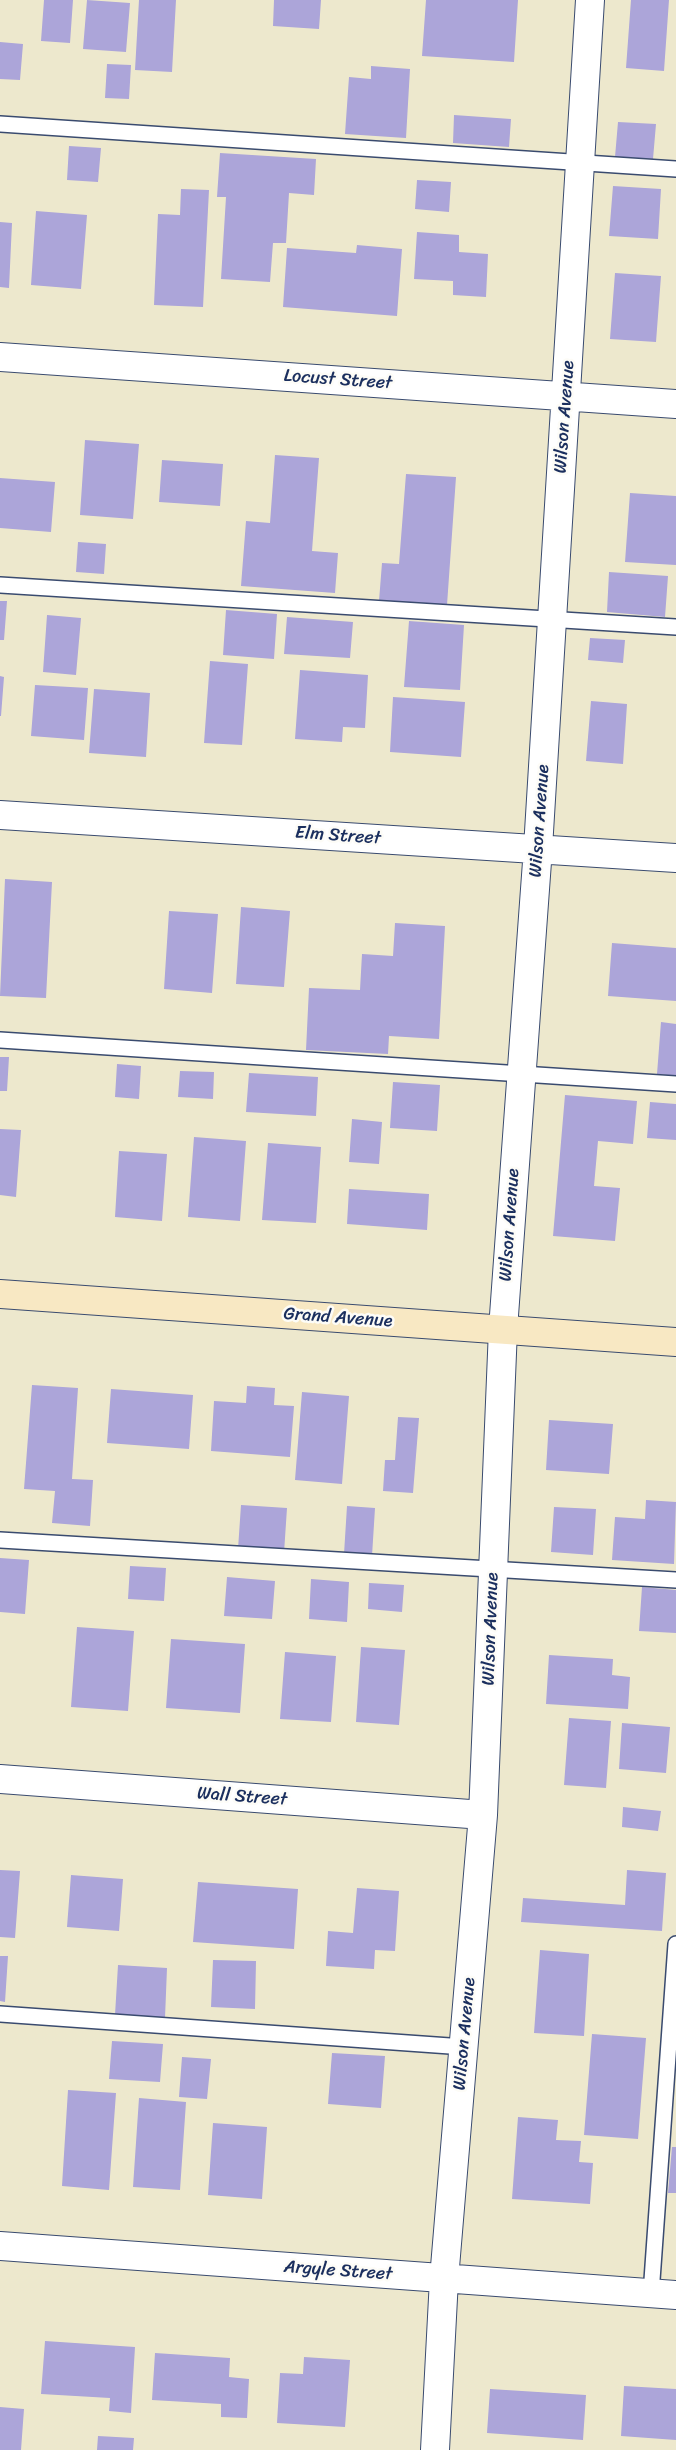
<!DOCTYPE html>
<html>
<head>
<meta charset="utf-8">
<style>
	body { margin:0 }
	canvas { display:block; background:#ede8cd }
</style>
</head>
<body>
<canvas width="676" height="2450"></canvas>
<script>
const context = document.querySelector('canvas').getContext('2d');
context.lineJoin = 'round';
function paint(path, color) { context.fillStyle = color; context.fill(path, 'evenodd'); }
const poly = rows => new Path2D(rows.map(r => 'M' + r).join(''));
function strokePath(path, color, width, dash) { context.strokeStyle = color; context.lineWidth = width; context.lineCap = dash ? 'butt' : 'round'; context.setLineDash(dash || []); context.stroke(path); }
function write(font, color, halo, rows, align = 'center') {
  context.font = font + ' Sriracha,sans-serif'; context.lineWidth = 5; context.setLineDash([]); context.textBaseline = 'middle'; context.strokeStyle = halo; context.fillStyle = color; for (const [text, x, y, turn = 0] of rows) {
    context.save(); context.translate(x, y); context.rotate((+turn || 0) * Math.PI / 180); context.textAlign = isNaN(turn) ? turn : align; if (halo) context.strokeText(text, 0, 0); context.fillText(text, 0, 0); context.restore();
  }
}
paint(poly([
	[44,0,73,0,70,43,41,41],
	[87,0,130,3,126,52,83,49],
	[139,0,176,0,172,72,135,70],
	[274,0,321,0,319,29,273,26],
	[426,0,518,0,514,62,422,56],
	[631,0,669,0,664,71,626,68],
	[0,42,23,44,20,80,0,79],
	[107,64,131,65,129,99,105,98],
	[371,66,410,69,406,138,345,134,349,77,371,79],
	[454,115,511,119,509,147,453,143],
	[618,122,656,124,653,159,615,157],
	[69,146,101,148,98,182,67,180],
	[220,153,316,159,314,195,289,193,286,243,273,243,270,282,221,279,226,197,217,197],
	[417,180,451,182,449,212,415,209],
	[613,186,661,189,658,239,609,236],
	[181,189,209,190,203,307,154,305,158,214,180,215],
	[36,211,87,215,81,289,31,285],
	[0,222,12,223,9,288,0,287],
	[417,232,459,235,459,252,488,254,486,297,453,295,453,281,414,279],
	[357,245,402,249,397,316,283,307,287,248,356,253],
	[615,273,661,276,656,342,610,339],
	[85,440,139,444,133,519,80,515],
	[275,455,319,458,312,551,338,553,335,593,241,586,246,521,270,523],
	[162,460,223,464,220,506,159,502],
	[406,474,456,477,447,605,379,601,382,563,399,564],
	[0,478,55,482,51,532,0,528],
	[630,493,676,496,676,565,625,562],
	[78,542,106,544,104,574,76,572],
	[609,572,668,576,665,617,607,612],
	[0,601,7,601,4,640,0,640],
	[226,610,277,614,274,659,223,655],
	[47,615,81,618,76,675,43,672],
	[287,617,353,622,350,658,284,654],
	[409,621,464,625,460,690,404,687],
	[590,638,625,640,623,663,588,660],
	[210,661,248,664,242,745,204,743],
	[300,670,368,675,365,728,343,727,342,742,295,739],
	[0,676,4,677,1,716,0,716],
	[35,685,88,688,84,740,31,736],
	[94,689,150,693,146,757,89,753],
	[393,697,465,702,461,757,390,752],
	[591,701,627,704,623,764,586,761],
	[5,879,52,882,46,998,0,996],
	[241,907,290,911,284,987,236,984],
	[169,911,218,914,212,993,164,989],
	[395,923,445,926,439,1039,389,1036,388,1054,306,1050,309,988,360,990,362,954,393,956],
	[612,943,676,948,676,1001,608,996],
	[661,1022,676,1024,676,1076,657,1074],
	[0,1057,9,1057,7,1091,0,1091],
	[117,1064,141,1066,139,1099,115,1097],
	[180,1071,214,1072,213,1099,178,1097],
	[249,1073,318,1077,316,1116,246,1112],
	[393,1082,440,1085,437,1131,390,1128],
	[565,1095,637,1101,633,1144,598,1141,594,1186,620,1188,615,1241,553,1236],
	[650,1102,676,1104,676,1140,647,1138],
	[352,1119,382,1122,379,1164,349,1162],
	[0,1129,21,1130,16,1197,0,1195],
	[194,1137,246,1141,240,1221,188,1217],
	[268,1143,321,1147,316,1223,262,1220],
	[119,1151,167,1154,162,1221,115,1217],
	[349,1189,429,1194,427,1230,347,1224],
	[32,1385,78,1388,72,1479,93,1480,90,1526,52,1523,55,1491,24,1489],
	[247,1386,275,1388,274,1405,294,1406,290,1457,211,1451,214,1401,246,1403],
	[111,1389,193,1395,189,1449,107,1443],
	[302,1392,349,1396,342,1484,295,1480],
	[398,1417,419,1418,413,1493,383,1491,385,1460,395,1460],
	[549,1420,613,1424,609,1474,546,1470],
	[646,1500,676,1502,674,1564,612,1560,615,1517,645,1519],
	[241,1505,287,1508,284,1553,238,1549],
	[347,1506,375,1508,372,1556,344,1554],
	[554,1507,596,1509,593,1555,551,1552],
	[0,1558,29,1560,25,1614,0,1612],
	[130,1566,166,1568,164,1601,128,1599],
	[227,1577,275,1581,272,1619,224,1616],
	[311,1579,349,1582,347,1622,309,1619],
	[369,1583,404,1585,402,1612,368,1609],
	[642,1587,676,1590,676,1633,639,1631],
	[77,1627,134,1631,128,1711,71,1707],
	[171,1639,245,1644,240,1713,166,1708],
	[361,1647,405,1650,399,1725,356,1722],
	[285,1652,336,1656,331,1722,280,1719],
	[549,1655,613,1659,612,1675,630,1677,628,1709,546,1704],
	[569,1718,611,1721,606,1788,564,1785],
	[622,1723,670,1727,666,1773,619,1769],
	[623,1807,661,1811,658,1831,622,1827],
	[0,1870,20,1871,15,1938,0,1937],
	[627,1870,666,1873,662,1931,521,1922,523,1898,625,1905],
	[71,1875,123,1879,119,1931,67,1927],
	[198,1882,298,1889,294,1949,193,1942],
	[357,1888,399,1891,395,1951,375,1950,374,1969,326,1966,328,1931,353,1933],
	[540,1950,589,1954,584,2036,534,2033],
	[0,1956,8,1956,5,2002,0,2001],
	[213,1960,256,1961,255,2009,211,2007],
	[118,1965,167,1968,165,2018,115,2015],
	[592,2034,646,2038,638,2139,584,2135],
	[112,2041,163,2044,160,2082,109,2079],
	[332,2053,385,2056,381,2108,328,2104],
	[182,2057,211,2059,207,2099,179,2097],
	[68,2090,116,2093,109,2190,62,2186],
	[139,2098,186,2102,180,2190,133,2187],
	[518,2117,558,2120,556,2140,581,2141,579,2162,593,2163,590,2204,512,2199],
	[213,2123,267,2127,262,2199,208,2195],
	[672,2147,676,2147,676,2193,668,2193],
	[45,2341,135,2347,131,2413,109,2411,110,2398,41,2394],
	[155,2353,230,2358,229,2377,249,2379,247,2418,221,2417,221,2404,152,2400],
	[304,2357,350,2360,345,2427,277,2423,280,2373,303,2374],
	[624,2386,676,2389,676,2440,621,2436],
	[490,2389,586,2395,583,2440,487,2433],
	[0,2407,24,2409,21,2450,0,2450],
	[98,2436,134,2438,133,2450,97,2450]
]), '#aca5d9');
const service = poly([
	[0,124,676,169],
	[0,585,676,627],
	[0,1040,676,1084],
	[0,1540,676,1580],
	[0,2014,464,2047],
	[651,2294,676,1944]
]);
const minor = poly([
	[0,357,676,404],
	[0,815,676,858],
	[0,1779,483,1815],
	[0,2246,676,2295],
	[435,2450,444,2279,483,1815,503,1329,538,848,590,0]
]);
const secondary = poly([
	[0,1294,676,1342]
]);
strokePath(service, '#3a4b6f', 18);
strokePath(minor, '#3a4b6f', 30);
strokePath(secondary, '#3a4b6f', 30);
strokePath(service, '#fff', 15);
strokePath(minor, '#fff', 28);
strokePath(secondary, '#f8e8c3', 28);
write('18px', '#1b2f5e', '#fdfcf7', [
	["Locust Street",338,380,4],
	["Wilson Avenue",565,417,-86],
	["Wilson Avenue",540,821,-86],
	["Elm Street",338,836,4],
	["Wilson Avenue",510,1225,-86],
	["Grand Avenue",338,1318,4],
	["Wilson Avenue",491,1629,-88],
	["Wall Street",242,1797,4],
	["Wilson Avenue",465,2034,-85],
	["Argyle Street",338,2271,4]
]);
</script>
</body>
</html>
